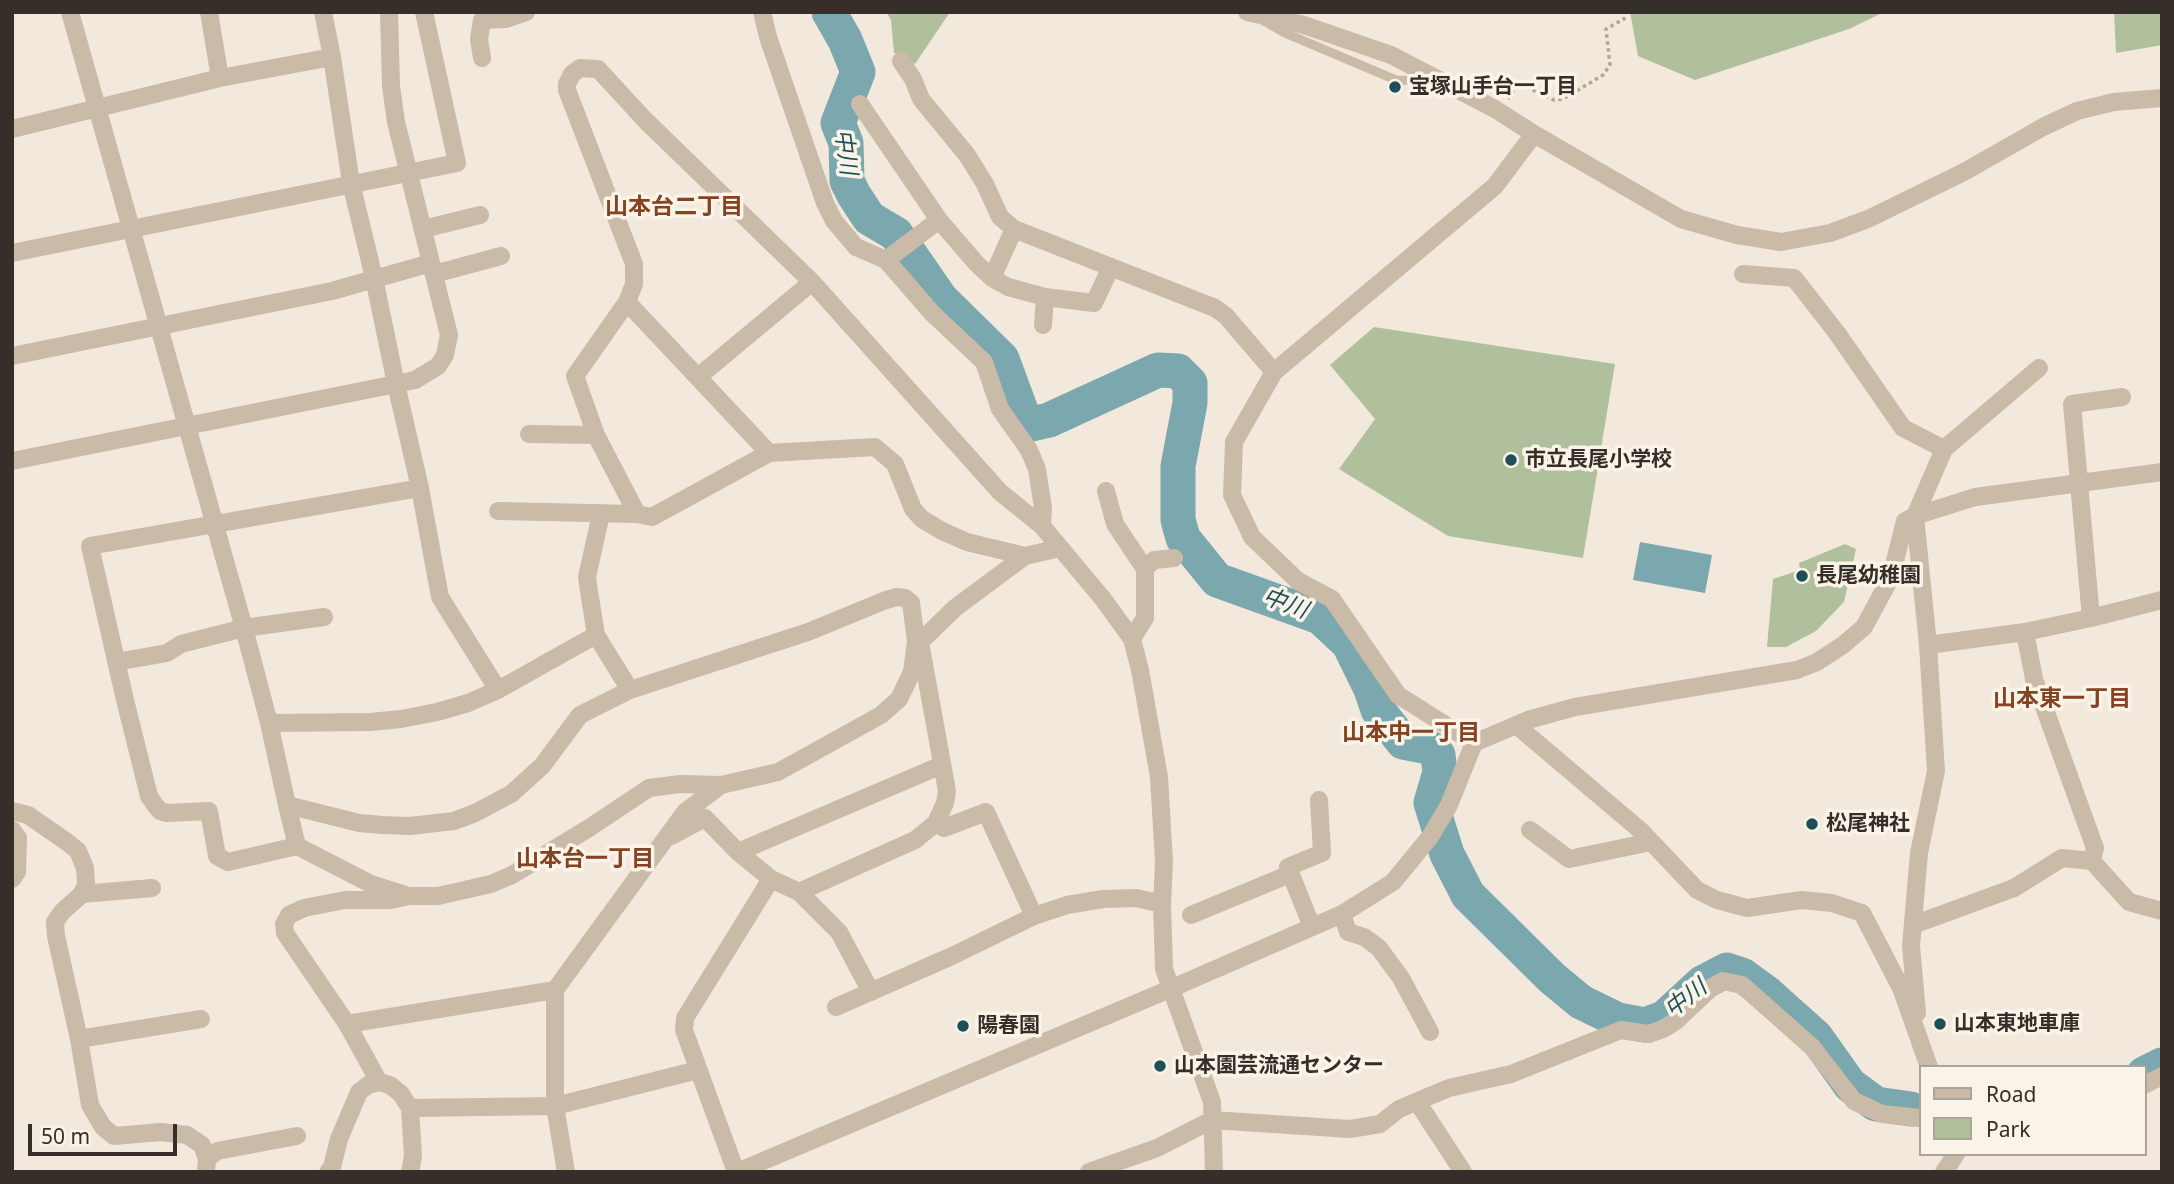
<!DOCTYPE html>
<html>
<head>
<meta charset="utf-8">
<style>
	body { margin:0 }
	#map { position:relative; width:2174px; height:1184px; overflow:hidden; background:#f2e9dc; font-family:"Noto Sans",sans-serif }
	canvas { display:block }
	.frame { position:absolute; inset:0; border:14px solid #362e28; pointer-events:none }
	.legend { position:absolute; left:1919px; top:1065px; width:228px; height:91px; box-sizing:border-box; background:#f9f3e8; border:2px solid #aba49b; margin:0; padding:9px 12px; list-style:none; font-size:21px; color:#362e28 }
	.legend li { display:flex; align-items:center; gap:14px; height:35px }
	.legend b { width:35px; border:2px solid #aba49b }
	.scale { position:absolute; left:28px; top:1124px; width:149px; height:32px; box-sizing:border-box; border:4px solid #362e28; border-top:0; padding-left:9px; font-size:21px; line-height:24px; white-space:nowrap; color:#362e28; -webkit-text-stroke:5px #f9f3e8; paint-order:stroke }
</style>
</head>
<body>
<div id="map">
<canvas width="2174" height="1184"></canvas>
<div class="frame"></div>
<ul class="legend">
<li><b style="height:9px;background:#cabaa8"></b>Road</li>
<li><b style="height:19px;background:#b1c09c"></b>Park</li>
</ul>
<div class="scale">50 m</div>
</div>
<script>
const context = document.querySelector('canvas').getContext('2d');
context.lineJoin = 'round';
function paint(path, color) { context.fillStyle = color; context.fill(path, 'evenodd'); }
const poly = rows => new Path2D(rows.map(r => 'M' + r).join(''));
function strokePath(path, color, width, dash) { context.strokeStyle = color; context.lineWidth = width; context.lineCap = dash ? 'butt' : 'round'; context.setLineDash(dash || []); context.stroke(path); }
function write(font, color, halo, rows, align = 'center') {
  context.font = font + ' "Noto Sans","Noto Sans JP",sans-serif'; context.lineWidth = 7; context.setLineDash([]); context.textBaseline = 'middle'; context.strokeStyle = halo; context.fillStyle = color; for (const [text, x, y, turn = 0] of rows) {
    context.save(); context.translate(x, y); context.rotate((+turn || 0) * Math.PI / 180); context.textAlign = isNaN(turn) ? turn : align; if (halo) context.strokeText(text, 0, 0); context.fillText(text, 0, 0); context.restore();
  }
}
paint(poly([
	[886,12,950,12,915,64,894,53,891,20],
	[1630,12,1884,12,1849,29,1695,80,1638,56],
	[2114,12,2162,12,2162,45,2116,53],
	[1374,327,1615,364,1583,558,1448,536,1339,469,1375,419,1330,365],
	[1845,544,1856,549,1844,602,1816,631,1786,647,1767,647,1773,579,1800,570,1799,563]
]), '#b1c09c');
paint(poly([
	[1640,542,1712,555,1705,593,1633,580]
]), '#7ba7ae');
strokePath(poly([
	[829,12,845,40,858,72,838,123,846,143,847,181,854,195,869,218,896,234,941,299,1002,359,1023,416,1032,424,1049,420,1158,370,1178,371,1190,383,1190,403,1178,466,1178,520,1183,538,1217,580,1320,617,1349,644,1371,689,1378,710,1403,742,1429,747,1438,755,1440,772,1431,803,1447,854,1468,895,1552,978,1581,1002,1618,1020,1645,1025,1664,1018,1702,983,1727,970,1742,975,1768,994,1816,1037,1850,1085,1876,1104,1911,1109],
	[2144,1074,2162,1065]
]), '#7ba7ae', 35);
strokePath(poly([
	[1508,99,1518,83,1554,100,1563,99,1603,75,1610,65,1606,29,1624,19,1624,12]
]), '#b5a592', 3.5, [3.5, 3.5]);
strokePath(poly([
	[1264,21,1285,33,1396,80,1430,81]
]), '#cabaa8', 9);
strokePath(poly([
	[70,12,244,628,269,723,287,805],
	[209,12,220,78,332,57,351,183,374,278,396,384,415,380,438,366,445,355,449,335,396,122,391,86,389,12],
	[323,12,332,57],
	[762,12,768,37,825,203,834,221,856,247,886,260,932,313,984,362,1000,409,1029,450,1037,469,1043,508,1042,526],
	[482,58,479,39,482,20,506,19,526,12],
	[901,61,913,79,921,99,967,155,985,184,1000,217,1014,229,1215,308,1226,316,1274,372],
	[860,104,939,220,976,263,992,278,1008,287,1045,297,1094,303,1111,267],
	[12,129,220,78],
	[423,229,480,215],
	[12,253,457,163,424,12],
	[886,260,939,220],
	[434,274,501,256],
	[1743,274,1794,278,1837,333,1903,428,1944,449],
	[992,278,1014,229],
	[627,302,634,284,634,264,567,90,567,84,572,74,580,68,598,69,645,120,812,282,1000,492,1042,526,1103,599,1132,639],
	[1043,325,1045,297],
	[12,356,332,291,431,263],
	[2039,368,1944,449,1915,516,1928,645,2025,632,2034,679,2095,848,2092,861,2129,902,2162,911],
	[698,377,812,282],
	[529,434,596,435],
	[12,461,396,384,420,488,90,546,125,700,149,796,155,805,160,811,167,813,209,811,217,856,228,862,297,846],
	[420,488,440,597,498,690],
	[1106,491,1115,524,1145,569],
	[498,511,637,514,596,435,575,376,627,302,769,453],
	[601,514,587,577,589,591,596,635,630,690],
	[637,514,652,517,769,453,875,447,895,464,913,509,922,519,942,531,967,542,1025,556,1060,548],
	[1915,516,1975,497,2162,472],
	[1174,558,1154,560,1145,569,1145,618,1132,639,1140,670,1159,777,1164,862,1162,904,1164,969,1212,1102,1214,1172],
	[2091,618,2072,404,2122,397],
	[2025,632,2091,618,2162,600],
	[116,662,167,653,181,644,244,628,324,617],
	[269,723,370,722,401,719,437,712,468,703,498,690,596,635],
	[1516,725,1640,830,1697,890,1717,900,1747,908,1802,900,1832,903,1862,913,1901,988,1929,1067],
	[12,811,28,815,67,842,78,851,85,868,86,884,82,894,62,912,55,922,56,936,79,1039,90,1105,103,1127,114,1136,161,1132,187,1135,202,1145,207,1159,206,1172],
	[936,823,944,828,986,812,1034,916],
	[12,830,18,838,17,872,12,879],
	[1530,830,1569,859,1651,842],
	[671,836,705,818,738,852,771,879,799,892],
	[738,852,942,765],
	[82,894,152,888],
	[1342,914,1348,932,1364,937,1379,948,1401,978,1430,1032],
	[1191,915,1290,874],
	[1913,925,2014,888,2062,858,2092,861],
	[1312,927,1288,867,1322,853,1319,800],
	[555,990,555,1106,566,1172],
	[871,992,839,932,799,892,915,840,936,823,945,803,947,791,920,642,955,608,1025,556],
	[836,1007,952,956,1034,916,1067,905,1103,899,1136,898,1162,904],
	[1917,1013,1911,946,1919,853,1936,771,1928,645],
	[347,1024,555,990,685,812,721,785,778,772,881,715,899,699,912,672,916,641,911,603,905,598,897,597,886,600,808,632,630,690,580,715,542,766,511,794,475,813,454,821,410,826,382,825,359,823,287,805,297,846,371,884,409,896,438,896,491,884,512,875,589,828,649,788,680,784,721,785],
	[79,1039,201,1019],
	[379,1082,347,1024,285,933,284,924,289,915,304,908,345,900,391,900,405,897],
	[2144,1085,2162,1076],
	[1418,1103,1463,1172],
	[410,1108,555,1106,698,1070],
	[207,1159,217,1151,297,1136],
	[328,1172,332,1167,339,1139,359,1092,368,1085,379,1082,390,1085,401,1094,410,1108,413,1156,410,1172],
	[736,1172,684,1030,685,1018,771,879],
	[1089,1172,1157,1148,1212,1120,1350,1129,1380,1124,1399,1109,1449,1088,1511,1074,1621,1030,1649,1034,1663,1029,1676,1021,1712,987,1723,981,1742,985,1812,1047,1854,1101,1882,1114,1920,1118],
	[1944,1172,1956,1154]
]), '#cabaa8', 18);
strokePath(poly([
	[1247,12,1304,25,1391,55,1495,109,1534,134,1681,219,1737,235,1781,242,1830,233,1868,219,1964,172,2043,127,2077,111,2114,102,2162,98],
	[1474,743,1528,720,1575,707,1797,670,1817,662,1843,645,1864,627,1891,577,1905,521,1915,516],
	[737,1172,1170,989,1342,914,1393,882,1430,837,1449,805,1474,743,1398,695,1332,599,1298,581,1252,537,1232,495,1234,442,1274,372,1495,186,1534,134]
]), '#cabaa8', 18);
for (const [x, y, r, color] of [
	[1395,87,7,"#1e4e57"],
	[1511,460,7,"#1e4e57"],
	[1802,576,7,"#1e4e57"],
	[1812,824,7,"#1e4e57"],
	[1940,1024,7,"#1e4e57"],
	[963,1026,7,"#1e4e57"],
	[1160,1066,7,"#1e4e57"]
]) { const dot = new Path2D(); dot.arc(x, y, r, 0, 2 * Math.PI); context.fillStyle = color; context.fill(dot); strokePath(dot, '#f9f3e8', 2.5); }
write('bold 21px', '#362e28', '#f9f3e8', [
	["宝塚山手台一丁目",1409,87],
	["市立長尾小学校",1525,460],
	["長尾幼稚園",1816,576],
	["松尾神社",1826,824],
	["山本東地車庫",1954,1024],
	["陽春園",977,1026],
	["山本園芸流通センター",1174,1066]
], 'left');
write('italic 23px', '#1e4e57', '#f9f3e8', [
	["中川",845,152,82],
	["中川",1285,604,20],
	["中川",1686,999,-38]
]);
write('bold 23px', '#844322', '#f9f3e8', [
	["山本台二丁目",674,207],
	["山本東一丁目",2062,699],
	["山本中一丁目",1411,733],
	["山本台一丁目",585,859]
]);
</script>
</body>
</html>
